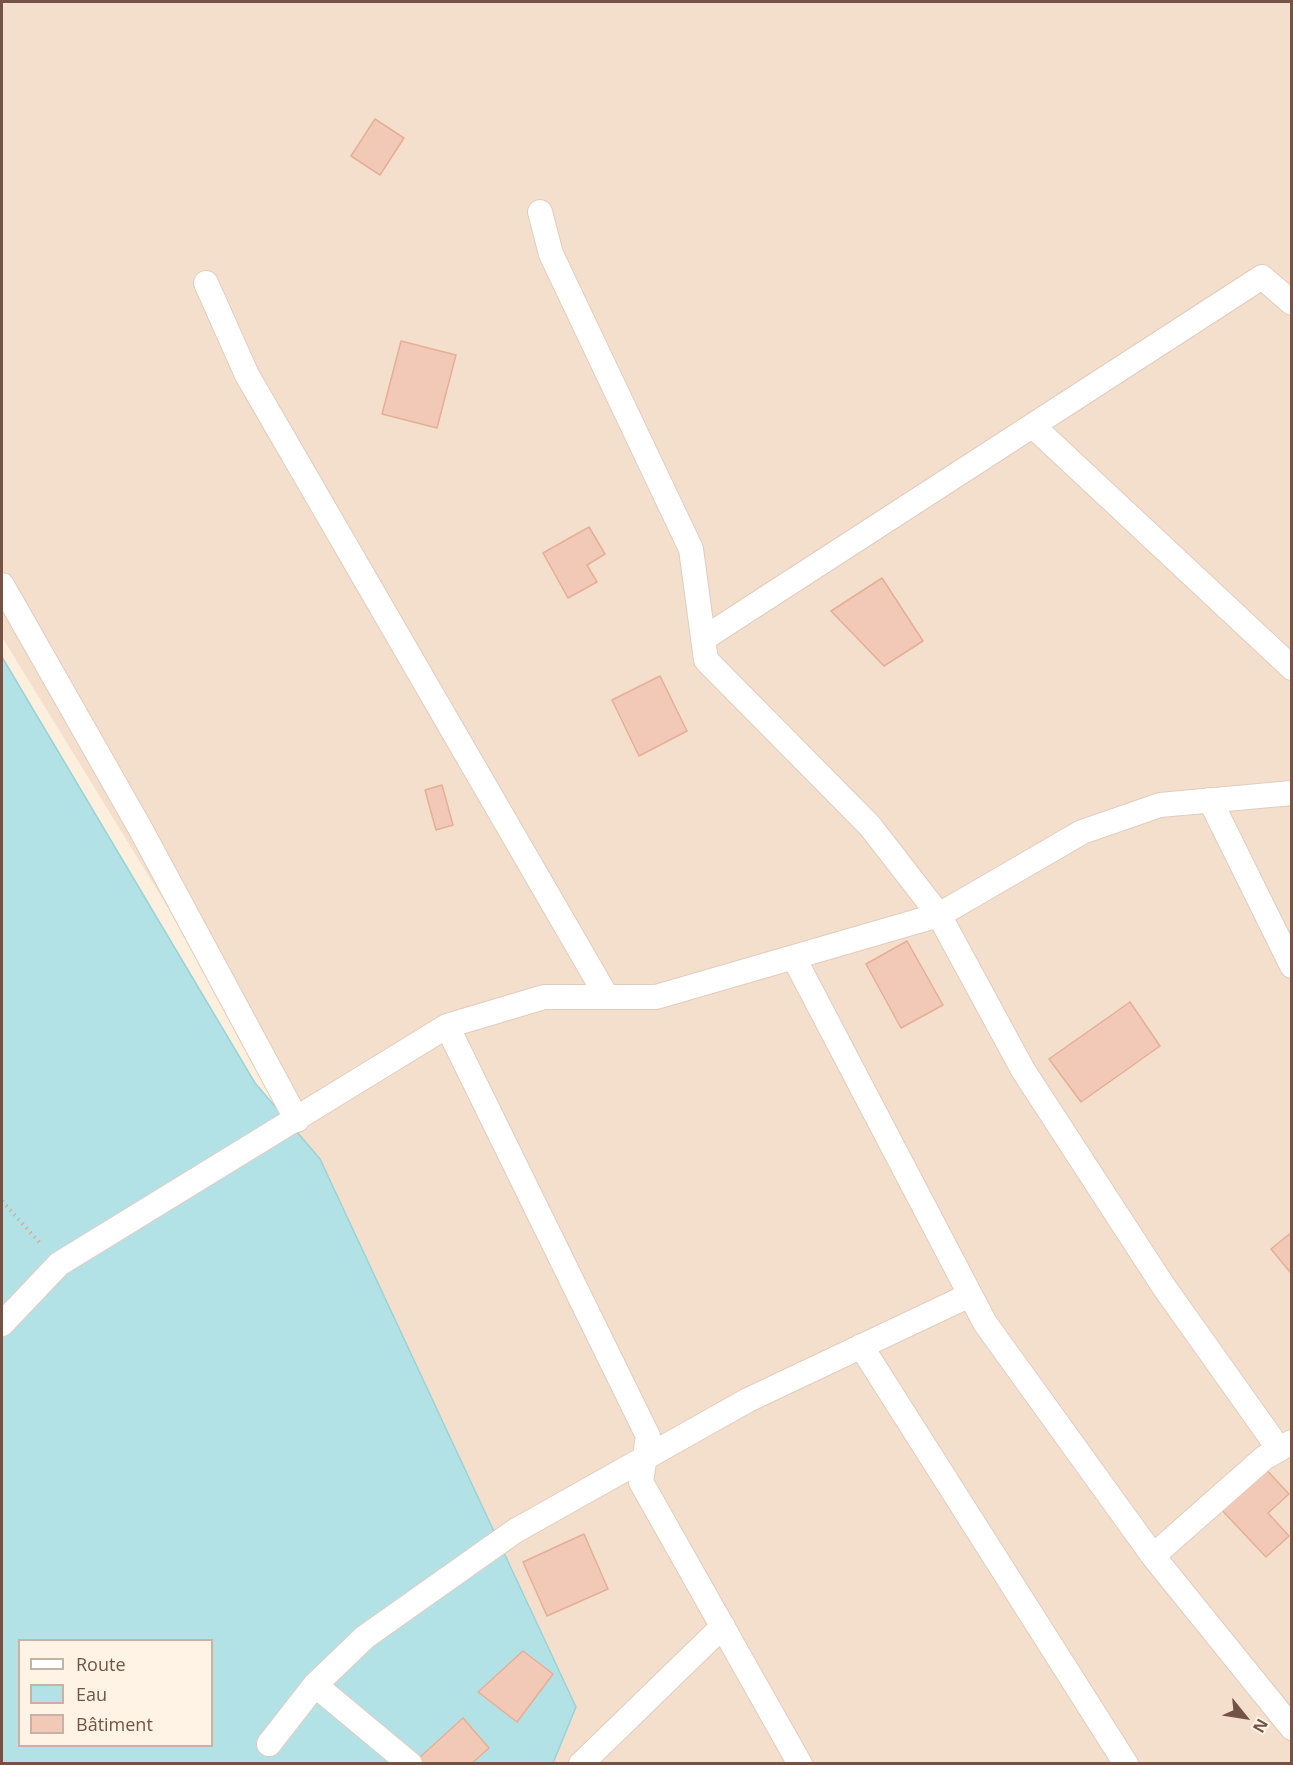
<!DOCTYPE html>
<html>
<head>
<meta charset="utf-8">
<style>
	body { margin:0 }
	#map { position:relative; width:1293px; height:1765px; overflow:hidden; background:#fdefde; font-family:"Open Sans",sans-serif }
	canvas { display:block }
	.frame { position:absolute; inset:0; border:3px solid #735346; pointer-events:none }
	.legend { position:absolute; left:18px; top:1639px; width:195px; height:108px; box-sizing:border-box; background:#fff3e5; border:2px solid #c7b3a5; margin:0; padding:8px 10px; list-style:none; font-size:18px; color:#735346 }
	.legend li { display:flex; align-items:center; gap:12px; height:30px }
	.legend b { width:30px; border:2px solid #c7b3a5 }
	.north { position:absolute; left:1215px; top:1687px; width:60px; height:60px; -webkit-text-stroke:4px #fff3e5; paint-order:stroke; rotate:120deg; font-size:16px; font-weight:700; line-height:24px; text-align:center; color:#735346 }
	.north::after { content:''; display:block; margin:auto; width:21px; height:27px; background:#735346; clip-path:polygon(50% 0,100% 100%,50% 72%,0 100%) }
</style>
</head>
<body>
<div id="map">
<canvas width="1293" height="1765"></canvas>
<div class="frame"></div>
<ul class="legend">
<li><b style="height:8px;background:#fff"></b>Route</li>
<li><b style="height:16px;background:#b3e2e6"></b>Eau</li>
<li><b style="height:16px;background:#f2c9b6"></b>Bâtiment</li>
</ul>
<div class="north">N</div>
</div>
<script>
const context = document.querySelector('canvas').getContext('2d');
context.lineJoin = 'round';
function paint(path, color) { context.fillStyle = color; context.fill(path, 'evenodd'); }
const poly = rows => new Path2D(rows.map(r => 'M' + r).join(''));
function strokePath(path, color, width, dash) { context.strokeStyle = color; context.lineWidth = width; context.lineCap = dash ? 'butt' : 'round'; context.setLineDash(dash || []); context.stroke(path); }
paint(poly([
	[2,2,1291,2,1291,1763,2,1763,2,1247,284,1097,2,637],
	[20,1640,212,1640,212,1746,20,1746]
]), '#f4dfcd');
const water = poly([
	[2,657,255,1083,320,1159,576,1707,553,1763,2,1763,2,657],
	[20,1640,212,1640,212,1746,20,1746,20,1640]
]);
paint(water, '#b3e2e6');
strokePath(water, '#99d3d8', 1.5);
const building = poly([
	[375,119,404,138,380,175,351,156,375,119],
	[401,341,456,355,437,428,382,414,401,341],
	[589,527,605,554,587,565,597,582,568,598,543,553,589,527],
	[882,578,923,641,884,666,831,611,882,578],
	[660,676,687,731,639,756,612,700,660,676],
	[442,785,453,825,436,830,425,790,442,785],
	[907,941,943,1005,901,1028,866,964,907,941],
	[1130,1002,1160,1046,1081,1102,1049,1059,1130,1002],
	[1292,1232,1292,1271,1290,1272,1271,1249,1292,1232],
	[1262,1465,1289,1494,1268,1513,1289,1536,1266,1557,1218,1506,1262,1465],
	[584,1534,608,1589,547,1616,523,1562,584,1534],
	[523,1651,553,1674,517,1722,478,1692,523,1651],
	[463,1718,489,1748,471,1764,424,1764,419,1758,463,1718]
]);
paint(building, '#f2c9b6');
strokePath(building, '#e5ae96', 1.5);
const street = poly([
	[540,212,551,254,691,549,706,660,870,826,939,915,1023,1070,1164,1287,1279,1449],
	[206,283,247,375,607,997],
	[1033,426,1292,668],
	[2,585,140,828,297,1120],
	[703,639,1262,277,1292,303],
	[1210,800,1292,966],
	[794,958,985,1323,1153,1556,1292,1728],
	[447,1026,648,1436,641,1482,800,1764],
	[2,1324,59,1264,447,1026,544,997,656,997,939,915,1082,832,1160,805,1292,793],
	[861,1346,1126,1764],
	[1153,1556,1264,1458,1292,1442],
	[315,1685,410,1764],
	[269,1744,315,1685,365,1637,515,1531,748,1400,970,1295],
	[581,1764,723,1626]
]);
strokePath(street, '#e2ccbe', 26);
strokePath(poly([
	[2,1201,40,1243]
]), '#d7ac99', 4, [1.5, 4.5]);
strokePath(street, '#fff', 24);
</script>
</body>
</html>
